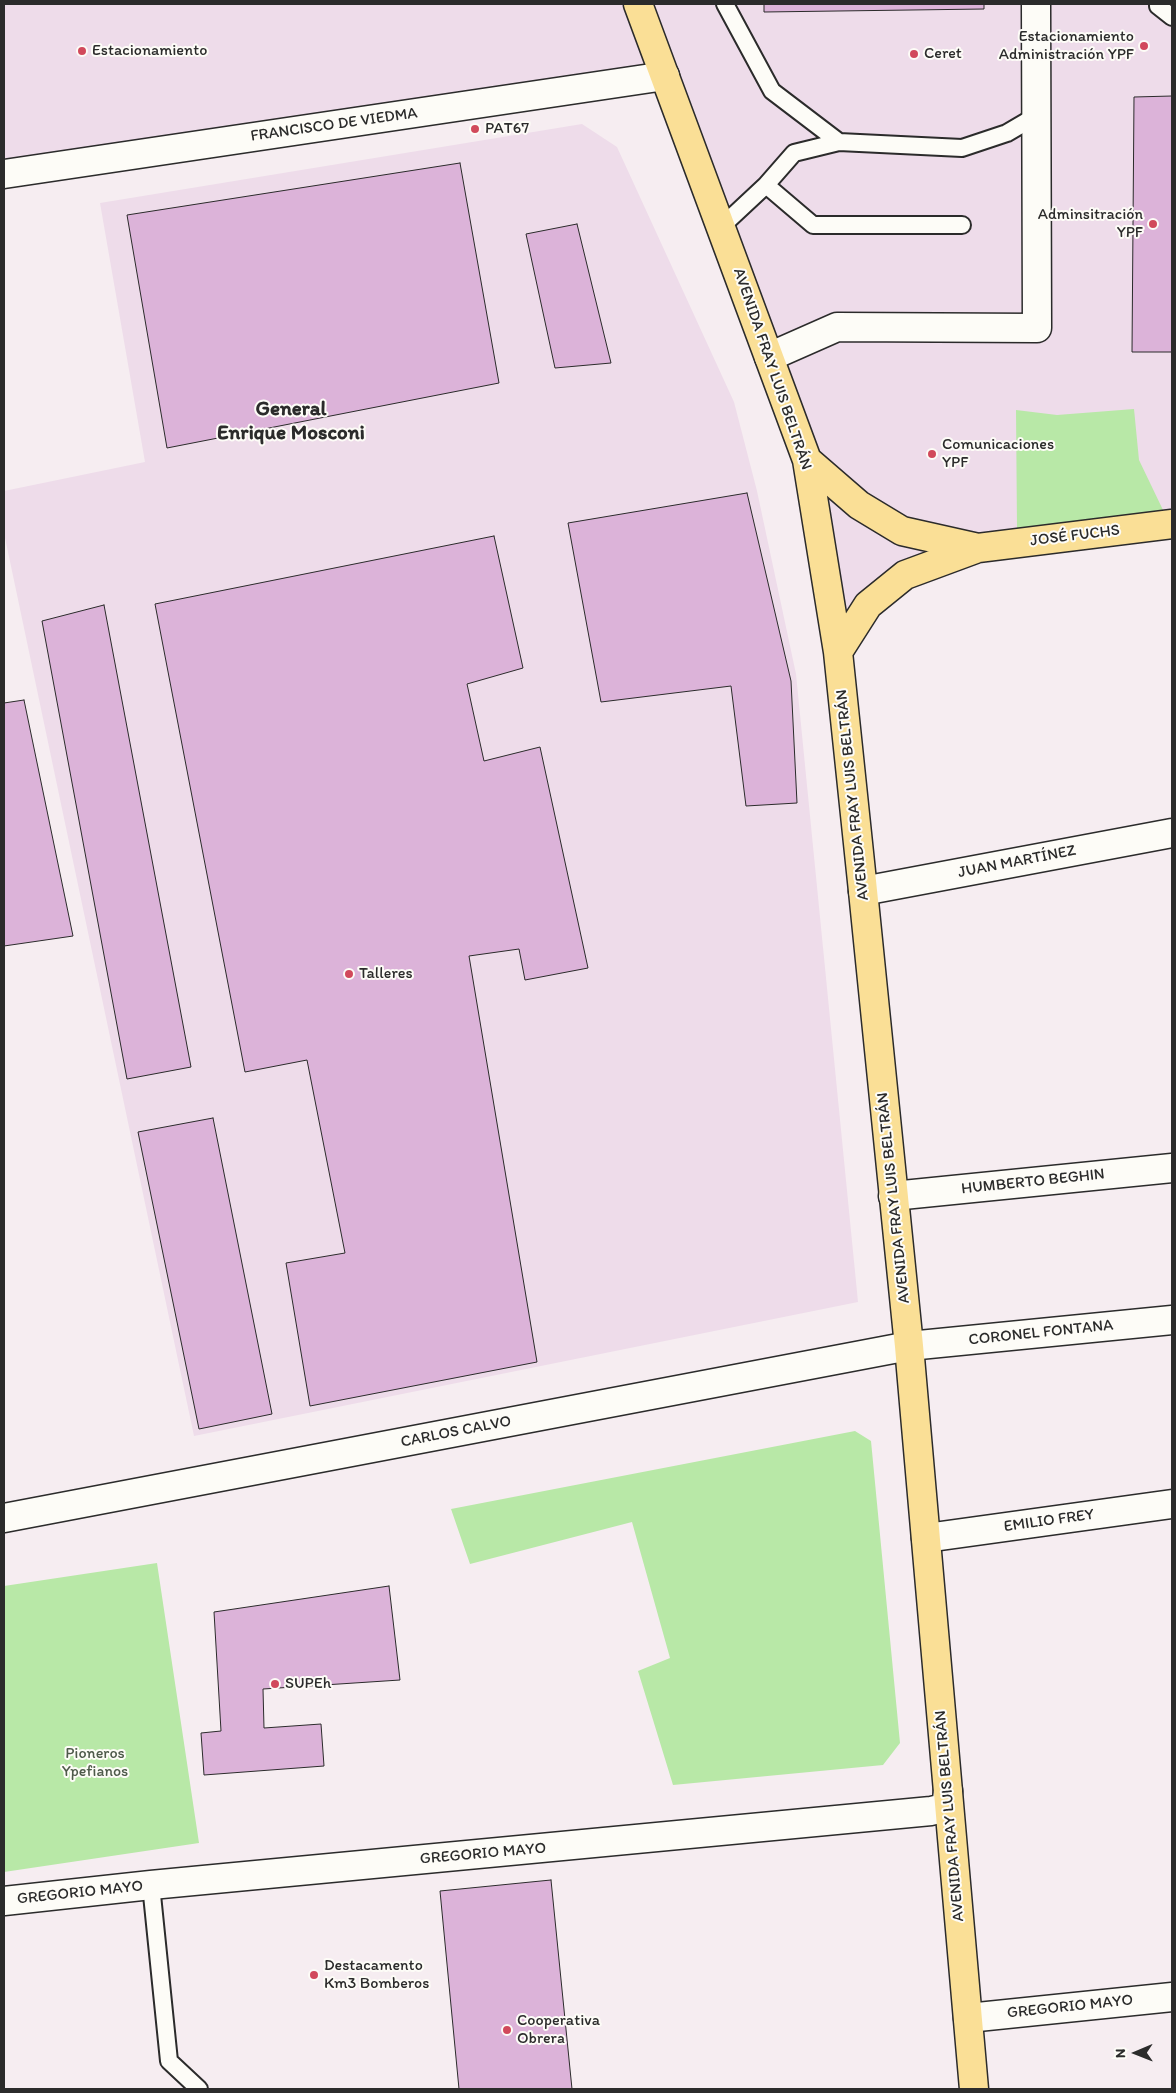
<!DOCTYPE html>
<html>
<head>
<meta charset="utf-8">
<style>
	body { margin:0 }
	#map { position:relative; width:1176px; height:2093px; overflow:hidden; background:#f6edf1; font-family:Itim,sans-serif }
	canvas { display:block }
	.frame { position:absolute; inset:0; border:5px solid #2b2b2b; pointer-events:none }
	.north { position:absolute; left:1111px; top:2028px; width:50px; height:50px; -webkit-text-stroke:4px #fdfcf7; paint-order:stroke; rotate:269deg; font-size:14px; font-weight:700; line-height:20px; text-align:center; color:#2b2b2b }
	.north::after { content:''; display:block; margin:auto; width:18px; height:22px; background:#2b2b2b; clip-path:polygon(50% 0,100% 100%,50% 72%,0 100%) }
</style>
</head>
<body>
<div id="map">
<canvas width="1176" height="2093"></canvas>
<div class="frame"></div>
<div class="north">N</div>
</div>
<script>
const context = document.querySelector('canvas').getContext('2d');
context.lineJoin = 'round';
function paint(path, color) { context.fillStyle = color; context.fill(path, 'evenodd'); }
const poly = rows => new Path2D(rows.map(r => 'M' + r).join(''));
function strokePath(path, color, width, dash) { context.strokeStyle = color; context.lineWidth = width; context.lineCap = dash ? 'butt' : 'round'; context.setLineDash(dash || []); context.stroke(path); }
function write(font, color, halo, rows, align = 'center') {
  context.font = font + ' Itim,sans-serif'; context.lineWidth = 4; context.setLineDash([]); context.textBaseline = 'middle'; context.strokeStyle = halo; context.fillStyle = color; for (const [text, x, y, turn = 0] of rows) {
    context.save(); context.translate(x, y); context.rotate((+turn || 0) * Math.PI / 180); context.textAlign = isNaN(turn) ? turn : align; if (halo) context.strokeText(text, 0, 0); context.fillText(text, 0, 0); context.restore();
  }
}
paint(poly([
	[4,4,1172,4,1172,524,905,575,838,652,807,460,665,76,4,174],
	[582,124,617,147,734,402,757,491,796,674,858,1302,194,1436,4,533,4,491,145,462,100,203]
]), '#eedcea');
paint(poly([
	[1134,409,1139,460,1163,510,1141,537,1017,528,1016,410,1057,415],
	[855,1431,871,1441,900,1743,883,1765,673,1785,638,1671,670,1658,632,1522,470,1564,451,1509],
	[157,1563,199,1843,4,1872,4,1586]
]), '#b8e8a7');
const building = poly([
	[764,4,984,4,984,9,764,12,764,4],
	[1172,96,1172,352,1132,352,1134,97,1172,96],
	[460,163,499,383,167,448,127,215,460,163],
	[577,224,611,363,555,368,526,234,577,224],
	[747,493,791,681,797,803,746,806,731,686,601,702,568,523,747,493],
	[494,536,523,668,467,684,484,761,540,747,588,968,525,980,519,949,469,956,537,1362,310,1406,286,1263,345,1253,307,1060,245,1072,155,604,494,536],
	[104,605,191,1067,127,1079,42,621,104,605],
	[24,700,73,936,4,946,4,703,24,700],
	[213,1118,272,1414,199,1429,138,1132,213,1118],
	[389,1586,400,1680,263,1689,264,1728,321,1724,324,1766,204,1775,201,1733,221,1731,214,1612,389,1586],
	[551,1880,572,2089,459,2089,440,1891,551,1880]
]);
paint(building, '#dcb3d9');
strokePath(building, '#2b2b2b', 1);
const service = poly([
	[725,4,772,91,839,142,962,148,1007,133,1036,116],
	[1158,4,1158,6,1172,17],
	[766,185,813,225,962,225],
	[721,227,766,185,794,153,839,142],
	[151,1885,169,2061,199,2089]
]);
const minor = poly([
	[769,357,837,327,1037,328,1036,4],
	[863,891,1172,833],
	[893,1196,1172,1168],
	[4,1518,909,1346,1172,1320],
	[926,1538,1172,1504]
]);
const tertiary = poly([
	[4,1901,151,1885,931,1811,943,1808,947,1800,948,1791],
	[968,2018,1172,1997]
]);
const secondary = poly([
	[4,174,665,76]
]);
const primary = poly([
	[638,4,807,460,838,652,863,891,909,1346,974,2089],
	[807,460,859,505,902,531,978,548],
	[838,652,868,605,905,575,978,548,1172,524]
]);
strokePath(service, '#2b2b2b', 20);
strokePath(minor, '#2b2b2b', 31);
strokePath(tertiary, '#2b2b2b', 31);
strokePath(secondary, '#2b2b2b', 31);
strokePath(primary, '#2b2b2b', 31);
strokePath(service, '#fdfcf7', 16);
strokePath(minor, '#fdfcf7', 28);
strokePath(tertiary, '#fdfcf7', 28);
strokePath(secondary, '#fdfcf7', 28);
strokePath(primary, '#fadf96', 28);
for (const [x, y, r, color] of [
	[1144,46,5,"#d1495b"],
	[82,51,5,"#d1495b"],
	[914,54,5,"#d1495b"],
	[475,129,5,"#d1495b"],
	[1153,224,5,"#d1495b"],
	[932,454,5,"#d1495b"],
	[349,974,5,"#d1495b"],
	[275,1684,5,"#d1495b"],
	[314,1975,5,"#d1495b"],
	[507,2030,5,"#d1495b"]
]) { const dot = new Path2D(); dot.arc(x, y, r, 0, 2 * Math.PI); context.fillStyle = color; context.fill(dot); strokePath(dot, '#fdfcf7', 2); }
write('16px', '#2b2b2b', '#fdfcf7', [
	["Estacionamiento",1134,37,"right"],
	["Administración YPF",1134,55,"right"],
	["Estacionamiento",92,51],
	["Ceret",924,54],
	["PAT67",485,129],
	["Adminsitración",1143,215,"right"],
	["YPF",1143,233,"right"],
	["Comunicaciones",942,445],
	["YPF",942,463],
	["Talleres",359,974],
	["SUPEh",285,1684],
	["Destacamento",324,1966],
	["Km3 Bomberos",324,1984],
	["Cooperativa",517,2021],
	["Obrera",517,2039]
], 'left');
write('16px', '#2b2b2b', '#fdfcf7', [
	["FRANCISCO DE VIEDMA",334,125,-8],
	["AVENIDA FRAY LUIS BELTRÁN",772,369,71],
	["JOSÉ FUCHS",1075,536,-7],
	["AVENIDA FRAY LUIS BELTRÁN",853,795,-96],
	["JUAN MARTÍNEZ",1017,862,-11],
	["HUMBERTO BEGHIN",1033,1182,-6],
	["AVENIDA FRAY LUIS BELTRÁN",894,1198,-96],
	["CORONEL FONTANA",1041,1333,-6],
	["CARLOS CALVO",456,1432,-11],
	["EMILIO FREY",1049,1521,-8],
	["AVENIDA FRAY LUIS BELTRÁN",950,1816,-95],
	["GREGORIO MAYO",483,1854,-5],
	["GREGORIO MAYO",80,1893,-6],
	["GREGORIO MAYO",1070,2007,-6]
]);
write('16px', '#4e5a4a', '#fdfcf7', [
	["Pioneros",95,1754],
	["Ypefianos",95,1772]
]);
write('bold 21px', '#2b2b2b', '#fdfcf7', [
	["General",291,410],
	["Enrique Mosconi",291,434]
]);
</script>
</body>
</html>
